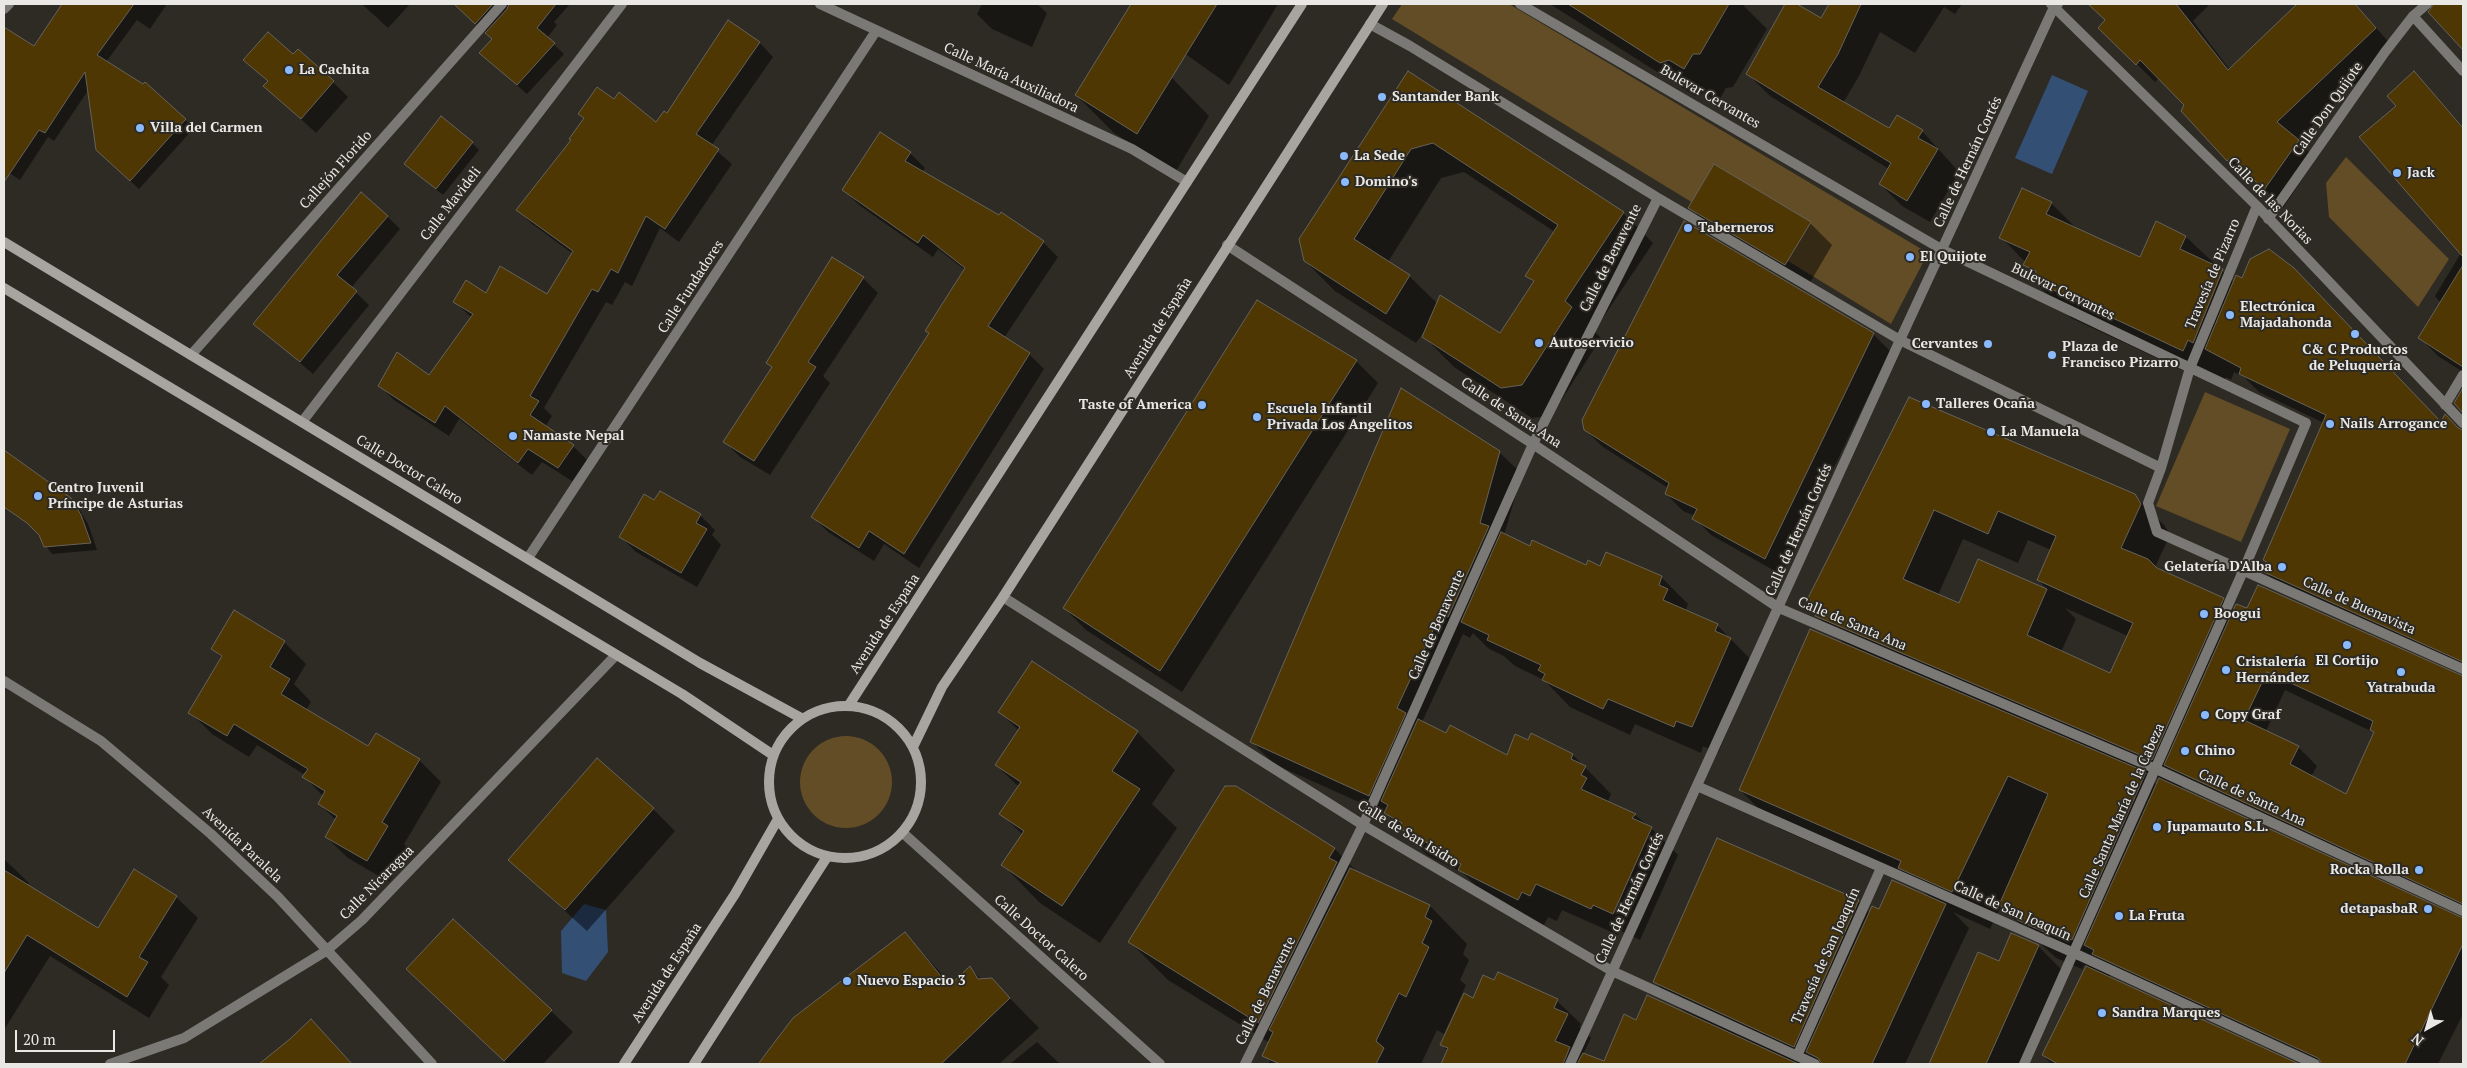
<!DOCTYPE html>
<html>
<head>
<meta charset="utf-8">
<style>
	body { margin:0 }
	#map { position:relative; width:2467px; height:1068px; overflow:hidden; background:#2e2b25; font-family:"PT Serif",serif }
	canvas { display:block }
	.frame { position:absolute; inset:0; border:5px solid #eae8e5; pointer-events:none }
	.north { position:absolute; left:2402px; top:1003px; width:50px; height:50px; -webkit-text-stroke:4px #2e2b25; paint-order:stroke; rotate:219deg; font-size:14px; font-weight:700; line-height:20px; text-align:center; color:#eae8e5 }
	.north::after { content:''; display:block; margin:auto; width:18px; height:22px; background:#eae8e5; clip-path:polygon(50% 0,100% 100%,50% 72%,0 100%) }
	.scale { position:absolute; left:15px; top:1030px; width:100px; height:22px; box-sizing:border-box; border:2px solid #eae8e5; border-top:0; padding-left:6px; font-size:15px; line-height:18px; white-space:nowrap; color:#eae8e5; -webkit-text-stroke:4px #2e2b25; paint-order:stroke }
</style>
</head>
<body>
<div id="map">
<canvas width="2467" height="1068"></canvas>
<div class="frame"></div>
<div class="north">N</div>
<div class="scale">20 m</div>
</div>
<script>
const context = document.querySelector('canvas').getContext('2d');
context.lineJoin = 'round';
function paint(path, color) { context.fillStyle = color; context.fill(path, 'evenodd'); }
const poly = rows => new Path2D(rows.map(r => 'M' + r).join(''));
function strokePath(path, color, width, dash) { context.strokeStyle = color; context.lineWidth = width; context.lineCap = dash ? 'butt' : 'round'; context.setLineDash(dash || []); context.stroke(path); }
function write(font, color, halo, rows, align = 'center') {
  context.font = font + ' "PT Serif",serif'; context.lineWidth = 4; context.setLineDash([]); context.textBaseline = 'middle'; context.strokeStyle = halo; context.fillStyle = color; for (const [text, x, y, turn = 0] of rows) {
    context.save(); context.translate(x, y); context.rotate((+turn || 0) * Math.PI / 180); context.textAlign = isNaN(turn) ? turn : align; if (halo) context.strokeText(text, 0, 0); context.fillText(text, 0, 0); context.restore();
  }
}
paint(poly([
	[1402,4,1509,4,1928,253,1891,324,1392,19],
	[2346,157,2449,259,2418,307,2329,217,2326,183],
	[2205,392,2290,429,2241,542,2156,506],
	'800 782a46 46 0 1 1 92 0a46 46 0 1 1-92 0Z'
]), '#624d26');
paint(poly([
	[2052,75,2088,91,2052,174,2015,158],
	[584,904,606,910,608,952,586,981,562,973,561,931]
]), '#344f74');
paint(poly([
	[64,4,76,9,79,4,167,4,150,29,137,20,106,62,143,86,145,83,194,128,139,189,106,159,89,89,54,141,48,137,20,180,8,172,4,173,4,54,15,36,34,48],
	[362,4,410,4,388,28],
	[455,4,570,4,554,22,557,25,547,38,564,54,527,94,491,63,493,39],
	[982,4,1037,4,1047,13,1032,47,992,29,977,14],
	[1132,4,1278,4,1229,85,1170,43],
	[1550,4,1646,4,1659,11,1664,4,1742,4,1767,29,1733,87,1726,88,1718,102,1704,93,1695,96],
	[1787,4,1795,4,1821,20,1831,4,1962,4,1955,14,1944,7,1915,53,1880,32,1859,76,1843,103,1889,130,1922,131,1959,172,1930,222,1902,206,1880,184,1889,169,1770,96,1748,74],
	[2092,4,2210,4,2193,21,2230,70,2298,4,2355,4,2393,47,2297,140,2316,159,2283,208,2251,175,2246,178,2228,160,2185,105,2159,78,2155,82,2099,27,2106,20],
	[2422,4,2463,4,2463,48,2430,12],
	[728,22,760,43,773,57,711,146,732,164,679,242,660,228,632,286,625,282,612,305,606,302,544,408,552,416,545,427,573,446,587,460,572,481,542,462,532,475,459,419,449,436,394,400,380,386,430,376,472,318,455,302,487,295,547,296,573,254,531,223,517,209,572,141,585,120,579,114,614,100,656,124,667,115],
	[1109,42,1172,78,1209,116,1176,171,1114,133,1076,95],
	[293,55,333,82,348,97,316,133,265,86,269,82,245,60],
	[1408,73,1623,213,1653,243,1594,331,1601,338,1552,415,1532,418,1454,367,1424,337,1428,326,1416,343,1335,291,1305,261],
	[1464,172,1555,232,1527,276,1534,283,1500,335,1438,304,1409,276,1388,262,1441,178],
	[2414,73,2463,127,2463,372,2438,356,2420,338,2441,303,2435,296,2461,253,2398,106],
	[472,143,479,150,443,195,405,164],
	[910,153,925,168,922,172,999,217,1002,214,1043,242,1058,257,1004,338,1029,354,1044,369,919,568,884,544,874,561,828,532,813,517,929,334,926,331,965,270,938,249,933,257,859,205,844,190],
	[2051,203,2077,229,2140,258,2186,237,2234,282,2442,424,2463,429,2463,671,2284,590,2265,572,2269,564,2264,560,2324,423,2259,392,2244,377,2234,372,2231,380,2226,377,2221,388,2071,318,2033,280,2036,275,2025,265,2026,263,2001,237],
	[1690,208,1810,223,1832,245,1808,286,1712,230],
	[387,216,400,229,351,288,369,305,313,374,254,323],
	[863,278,878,293,823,376,830,383,770,475,740,457,725,442,773,368,767,363],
	[1873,334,1890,351,1782,575,1711,535,1694,518,1695,516,1683,511,1666,494,1668,488,1603,447,1585,430],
	[1356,361,1378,383,1182,692,1086,630,1064,608],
	[1910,399,2134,495,2164,525,2170,535,2155,567,2223,599,2234,611,2463,677,2463,913,2184,783,2181,789,2463,918,2463,1014,2438,1064,2307,1064,2112,972,2109,978,2296,1064,2051,1064,2043,1055,2087,966,2084,965,2082,969,2056,958,2001,906,1990,929,1953,912,1969,928,1905,1064,1442,1064,1448,1051,1442,1045,1473,999,1557,1001,1581,1024,1579,1027,1591,1038,1583,1054,1604,1063,1637,1021,1686,1013,1655,982,1858,901,1870,913,1931,898,1924,892,1778,828,1740,790,1846,646,1817,616,1819,610,1809,600],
	[1963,539,2018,563,2028,540,2051,550,2038,580,2049,591,1979,560,1960,605,1938,595],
	[2065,608,2128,636,2111,675,2061,652,2076,619],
	[2285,690,2375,733,2347,796,2311,777,2317,766,2298,747,2266,731],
	[2145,773,2160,779,2157,785],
	[1499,452,1522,474,1504,535,1530,547,1587,566,1601,567,1607,554,1662,578,1688,604,1686,609,1689,612,1717,625,1756,665,1718,753,1703,746,1701,753,1635,724,1630,735,1570,707,1544,680,1515,666,1504,656,1489,649,1473,633,1470,638,1463,634,1422,722,1446,735,1507,756,1528,742,1532,735,1573,755,1611,794,1608,801,1611,804,1635,815,1651,828,1678,855,1640,940,1619,930,1618,935,1562,910,1557,921,1548,917,1544,925,1486,896,1463,873,1427,855,1388,815,1274,764,1252,742],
	[4,454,70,499,78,507,88,524,97,550,52,554,34,529,5,506,4,508],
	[660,492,700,515,715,530,712,535,721,545,697,587,636,552,621,537,655,502],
	[284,642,306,664,294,684,311,702,306,710,369,748,419,760,441,782,404,844,409,849,389,882,348,858,326,837,336,820,319,804,324,797,304,777,305,775,257,745,249,757,212,734,190,712,222,658,213,649],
	[1000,712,1137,732,1175,770,1152,804,1177,828,1100,943,1040,903,1003,865,1023,835,1001,814,1019,787,996,765,1019,731],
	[653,809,675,831,587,931,509,860],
	[1335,849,1359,874,1430,906,1467,944,1463,954,1469,960,1460,980,1466,985,1444,1034,1437,1030,1421,1064,1268,1064,1270,1061,1264,1055,1270,1043,1168,980,1130,942],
	[4,859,29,883,27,886,98,930,176,897,198,918,161,977,169,985,149,1018,50,956,4,1030],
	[905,934,952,985,970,968,982,980,991,979,1039,1028,999,1064,757,1064,794,1019],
	[2038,946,2061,969,2020,1064,1931,1064,1979,954,1999,963],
	[408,969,551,1011,573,1032,543,1064,508,1064],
	[311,1021,352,1064,262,1064],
	[1037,1042,1060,1064,1010,1064]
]), '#0007');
const building = poly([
	[62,4,134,4,97,55,143,84,145,82,186,119,130,181,96,150,85,72,45,133,39,130,4,182,4,27,34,46,62,4],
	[454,4,493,4,475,24,454,4],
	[509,4,556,4,537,28,555,43,517,85,479,53,492,39,485,33,507,9,509,4],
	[1131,4,1217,4,1137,134,1075,95,1131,4],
	[1568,4,1729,4,1700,54,1693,54,1684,69,1669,60,1660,63,1568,4],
	[1785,4,1797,4,1821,18,1829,4,1861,4,1838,54,1818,87,1889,128,1897,115,1923,130,1918,138,1938,149,1907,201,1879,184,1891,163,1746,74,1785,4],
	[2088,4,2176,4,2228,70,2297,4,2355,4,2376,28,2277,122,2299,140,2264,190,2232,157,2227,161,2181,111,2184,105,2140,60,2136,65,2098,28,2105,20,2088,4],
	[2434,4,2463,4,2463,50,2428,12,2434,4],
	[728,20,760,42,696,134,719,149,665,229,646,216,618,273,611,269,598,292,592,289,530,396,539,401,530,415,574,445,558,468,528,449,518,463,445,406,435,423,378,386,397,352,429,375,473,314,453,302,466,280,486,293,500,266,547,294,573,251,516,210,571,140,569,139,584,118,578,114,597,87,614,99,619,92,656,122,664,111,667,113,728,20],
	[268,32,293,54,298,49,334,81,301,119,263,86,268,81,243,60,268,32],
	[1408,71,1624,212,1565,301,1572,307,1522,385,1501,388,1422,337,1440,295,1500,333,1534,281,1525,276,1558,225,1433,143,1411,149,1354,239,1410,275,1386,314,1304,261,1299,239,1408,71],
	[2414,71,2463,128,2463,257,2359,137,2396,106,2387,96,2414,71],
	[441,116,473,142,436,189,404,164,441,116],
	[880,132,911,152,905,161,999,215,1001,212,1044,241,988,326,1030,353,904,554,869,531,859,548,811,517,929,333,925,331,965,268,923,235,918,243,842,190,880,132],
	[1714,164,1811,222,1785,265,1688,208,1714,164],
	[2022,188,2052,202,2046,214,2140,257,2156,221,2186,236,2180,249,2223,269,2193,343,2188,340,2183,351,2032,280,2036,271,2023,265,2030,252,1999,238,2022,188],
	[361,192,388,216,337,275,357,291,300,362,253,324,361,192],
	[1684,221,1874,333,1765,559,1692,519,1697,509,1665,494,1669,483,1584,430,1582,420,1684,221],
	[2269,249,2294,268,2441,422,2445,414,2458,428,2463,430,2463,662,2264,572,2268,563,2263,560,2326,415,2239,374,2241,368,2205,349,2236,275,2242,278,2250,259,2269,249],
	[832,257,864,277,808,362,816,367,754,461,723,442,772,367,766,363,832,257],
	[2463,265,2463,367,2418,338,2463,265],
	[1257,300,1357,360,1160,671,1063,608,1257,300],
	[1401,388,1500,451,1480,523,1489,526,1448,617,1441,613,1397,708,1406,713,1369,796,1250,742,1401,388],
	[2463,388,2463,413,2454,403,2463,388],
	[1909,397,2135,494,2141,504,2121,548,2148,559,2157,568,2224,598,2152,760,1815,616,1820,606,1807,600,1909,397],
	[1934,510,1988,534,1998,511,2056,536,2037,580,2133,623,2110,673,2027,635,2047,589,1978,559,1959,603,1903,579,1934,510],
	[4,450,71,498,81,515,91,543,44,547,39,535,27,523,4,507,4,450],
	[660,491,701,514,696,523,707,529,681,573,619,537,644,494,654,500,660,491],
	[1501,532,1530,546,1532,540,1586,565,1588,560,1600,566,1606,552,1662,576,1659,585,1668,589,1663,600,1718,624,1715,631,1731,638,1692,727,1676,721,1674,727,1608,699,1603,709,1542,680,1545,674,1538,670,1541,665,1487,640,1489,635,1461,622,1501,532],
	[2258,585,2463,676,2463,904,2164,765,2236,604,2247,608,2258,585],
	[2267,672,2373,721,2370,730,2374,732,2346,794,2290,764,2299,746,2244,720,2267,672],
	[234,610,285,641,270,667,290,679,281,694,368,746,376,733,420,759,382,822,388,826,367,861,325,837,337,816,318,804,325,791,302,777,308,769,234,724,227,736,188,713,222,656,211,649,234,610],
	[1810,629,2146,772,2072,940,2046,928,2044,932,2017,920,2019,914,1999,905,2048,794,2008,776,1952,892,1898,868,1901,861,1739,790,1810,629],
	[1032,661,1138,731,1112,771,1140,789,1062,906,1001,865,1024,831,999,814,1021,782,995,765,1020,727,998,712,1032,661],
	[1418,719,1446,733,1450,725,1507,755,1515,734,1528,740,1531,733,1573,754,1571,759,1586,766,1581,775,1587,778,1581,789,1636,814,1632,818,1652,827,1613,914,1593,905,1591,909,1536,884,1530,896,1522,892,1518,900,1458,870,1461,864,1453,859,1454,857,1399,828,1402,823,1384,813,1388,805,1381,801,1418,719],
	[597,758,654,808,565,910,508,860,597,758],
	[2159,778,2463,918,2463,944,2405,1064,2322,1064,2318,1058,2092,954,2094,950,2084,945,2159,778],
	[1225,786,1236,786,1335,848,1329,858,1337,862,1258,1023,1128,942,1225,786],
	[1717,838,1859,900,1794,1047,1653,982,1717,838],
	[1350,868,1430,905,1425,917,1432,921,1422,943,1429,947,1406,997,1399,993,1376,1041,1384,1048,1376,1064,1280,1064,1262,1056,1273,1032,1269,1030,1350,868],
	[134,869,177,896,139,957,148,962,127,997,27,935,4,973,4,870,98,928,134,869],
	[1892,880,1946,904,1872,1064,1822,1064,1818,1058,1806,1052,1872,906,1879,909,1892,880],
	[453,919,552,1010,504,1061,406,969,453,919],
	[905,932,949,986,970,966,978,979,992,978,1010,998,941,1064,758,1064,793,1018,905,932],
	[2011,933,2039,945,1986,1064,1929,1064,1978,952,1999,961,2011,933],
	[2086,966,2299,1064,2058,1064,2042,1055,2086,966],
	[1498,972,1558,999,1554,1008,1568,1014,1555,1041,1570,1047,1563,1064,1441,1064,1448,1048,1440,1045,1464,993,1473,998,1483,975,1494,980,1498,972],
	[1647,995,1794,1062,1799,1064,1577,1064,1583,1053,1604,1061,1624,1014,1636,1020,1647,995],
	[311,1019,352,1064,259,1064,290,1039,311,1019]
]);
paint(building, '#4e3702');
strokePath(building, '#66625c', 1);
strokePath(poly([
	[2463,1064,2463,1063]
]), '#4a4742', 10, [10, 5]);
strokePath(poly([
	[820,4,1132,149,1187,182],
	[1520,4,1943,250,2306,423,2244,569,2024,1064],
	[2051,4,2257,206,2463,423],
	[4,9,9,4],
	[2413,16,2463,71],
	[1370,24,1410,46,1658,198,1900,340,2161,468],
	[2257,206,2190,368,2161,468,2148,503,2157,532,2463,669],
	[2268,219,2385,52,2413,16,2427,4],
	[1227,245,1533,444,1779,608,2156,769,2463,911],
	[191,355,502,4],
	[2445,405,2463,375],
	[302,422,622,4],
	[528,558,876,31],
	[1003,597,1363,825,1612,971,1815,1064],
	[4,681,101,741,211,834,278,897,432,1064],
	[1697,786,2074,953,2315,1064],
	[903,833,1160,1064],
	[1797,1056,1881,868],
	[110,1064,184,1038,326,951,362,920,616,655],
	[1245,1064,1363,825,1533,444,1658,198],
	[1570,1064,1900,340,2054,7,2058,4]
]), '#7b7976', 10);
strokePath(poly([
	[4,242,700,663,801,718],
	[4,288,682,694,773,755],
	[849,705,1302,4],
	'769 782a76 76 0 1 1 152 0a76 76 0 1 1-152 0Z',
	[913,747,942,687,1003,597,1383,4],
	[624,1064,735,894,778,819],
	[694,1064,827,857]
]), '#a8a5a1', 10);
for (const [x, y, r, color] of [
	[289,70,5,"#8bbafc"],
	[1382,97,5,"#8bbafc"],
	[140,128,5,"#8bbafc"],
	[1344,156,5,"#8bbafc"],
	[2397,173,5,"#8bbafc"],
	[1345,182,5,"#8bbafc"],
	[1688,228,5,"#8bbafc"],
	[1910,257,5,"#8bbafc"],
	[2230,315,5,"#8bbafc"],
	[2355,334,5,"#8bbafc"],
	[1539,343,5,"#8bbafc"],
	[1988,344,5,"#8bbafc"],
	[2052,355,5,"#8bbafc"],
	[1926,404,5,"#8bbafc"],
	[1202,405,5,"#8bbafc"],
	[1257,417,5,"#8bbafc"],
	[2330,424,5,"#8bbafc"],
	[1991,432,5,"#8bbafc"],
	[513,436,5,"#8bbafc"],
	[38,496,5,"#8bbafc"],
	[2282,567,5,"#8bbafc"],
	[2204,614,5,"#8bbafc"],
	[2347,645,5,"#8bbafc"],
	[2226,670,5,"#8bbafc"],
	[2401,672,5,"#8bbafc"],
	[2205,715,5,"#8bbafc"],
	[2185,751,5,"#8bbafc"],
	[2157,827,5,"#8bbafc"],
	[2419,870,5,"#8bbafc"],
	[2428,909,5,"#8bbafc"],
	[2119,916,5,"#8bbafc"],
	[847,981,5,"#8bbafc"],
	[2102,1013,5,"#8bbafc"]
]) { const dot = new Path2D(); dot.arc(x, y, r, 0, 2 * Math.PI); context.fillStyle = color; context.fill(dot); strokePath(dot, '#2e2b25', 2); }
write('bold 14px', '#eae8e5', '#2e2b25', [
	["La Cachita",299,70],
	["Santander Bank",1392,97],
	["Villa del Carmen",150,128],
	["La Sede",1354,156],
	["Jack",2407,173],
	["Domino's",1355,182],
	["Taberneros",1698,228],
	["El Quijote",1920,257],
	["Electrónica",2240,307],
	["Majadahonda",2240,323],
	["Autoservicio",1549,343],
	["Cervantes",1978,344,"right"],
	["Plaza de",2062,347],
	["Francisco Pizarro",2062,363],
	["C& C Productos",2355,350,"center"],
	["de Peluquería",2355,366,"center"],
	["Talleres Ocaña",1936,404],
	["Taste of America",1192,405,"right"],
	["Escuela Infantil",1267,409],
	["Privada Los Angelitos",1267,425],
	["Nails Arrogance",2340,424],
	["La Manuela",2001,432],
	["Namaste Nepal",523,436],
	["Centro Juvenil",48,488],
	["Príncipe de Asturias",48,504],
	["Gelatería D'Alba",2272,567,"right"],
	["Boogui",2214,614],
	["El Cortijo",2347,661,"center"],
	["Cristalería",2236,662],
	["Hernández",2236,678],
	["Yatrabuda",2401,688,"center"],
	["Copy Graf",2215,715],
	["Chino",2195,751],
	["Jupamauto S.L.",2167,827],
	["Rocka Rolla",2409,870,"right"],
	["detapasbaR",2418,909,"right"],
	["La Fruta",2129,916],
	["Nuevo Espacio 3",857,981],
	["Sandra Marques",2112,1013]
], 'left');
write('14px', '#eae8e5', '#2e2b25', [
	["Calle María Auxiliadora",1011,78,25],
	["Bulevar Cervantes",1710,97,30],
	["Calle Don Quijote",2328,109,-55],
	["Calle de Hernán Cortés",1968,162,-65],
	["Callejón Florido",336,170,-48],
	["Calle de las Norias",2270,201,46],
	["Calle Mavideli",451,204,-52],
	["Calle de Benavente",1611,258,-63],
	["Travesía de Pizarro",2213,274,-67],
	["Calle Fundadores",691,287,-57],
	["Bulevar Cervantes",2063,292,26],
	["Avenida de España",1158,328,-58],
	["Calle de Santa Ana",1511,413,33],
	["Calle Doctor Calero",409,470,31],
	["Calle de Hernán Cortés",1799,530,-66],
	["Calle de Buenavista",2359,606,24],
	["Avenida de España",885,624,-57],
	["Calle de Santa Ana",1852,624,23],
	["Calle de Benavente",1437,625,-66],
	["Calle de Santa Ana",2252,798,25],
	["Calle Santa María de la Cabeza",2122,811,-66],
	["Calle de San Isidro",1408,834,31],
	["Avenida Paralela",242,845,43],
	["Calle Nicaragua",377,883,-45],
	["Calle de Hernán Cortés",1630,898,-65],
	["Calle de San Joaquín",2012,911,24],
	["Calle Doctor Calero",1041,938,42],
	["Travesía de San Joaquín",1826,956,-66],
	["Avenida de España",667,973,-57],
	["Calle de Benavente",1266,991,-64]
]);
</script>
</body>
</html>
